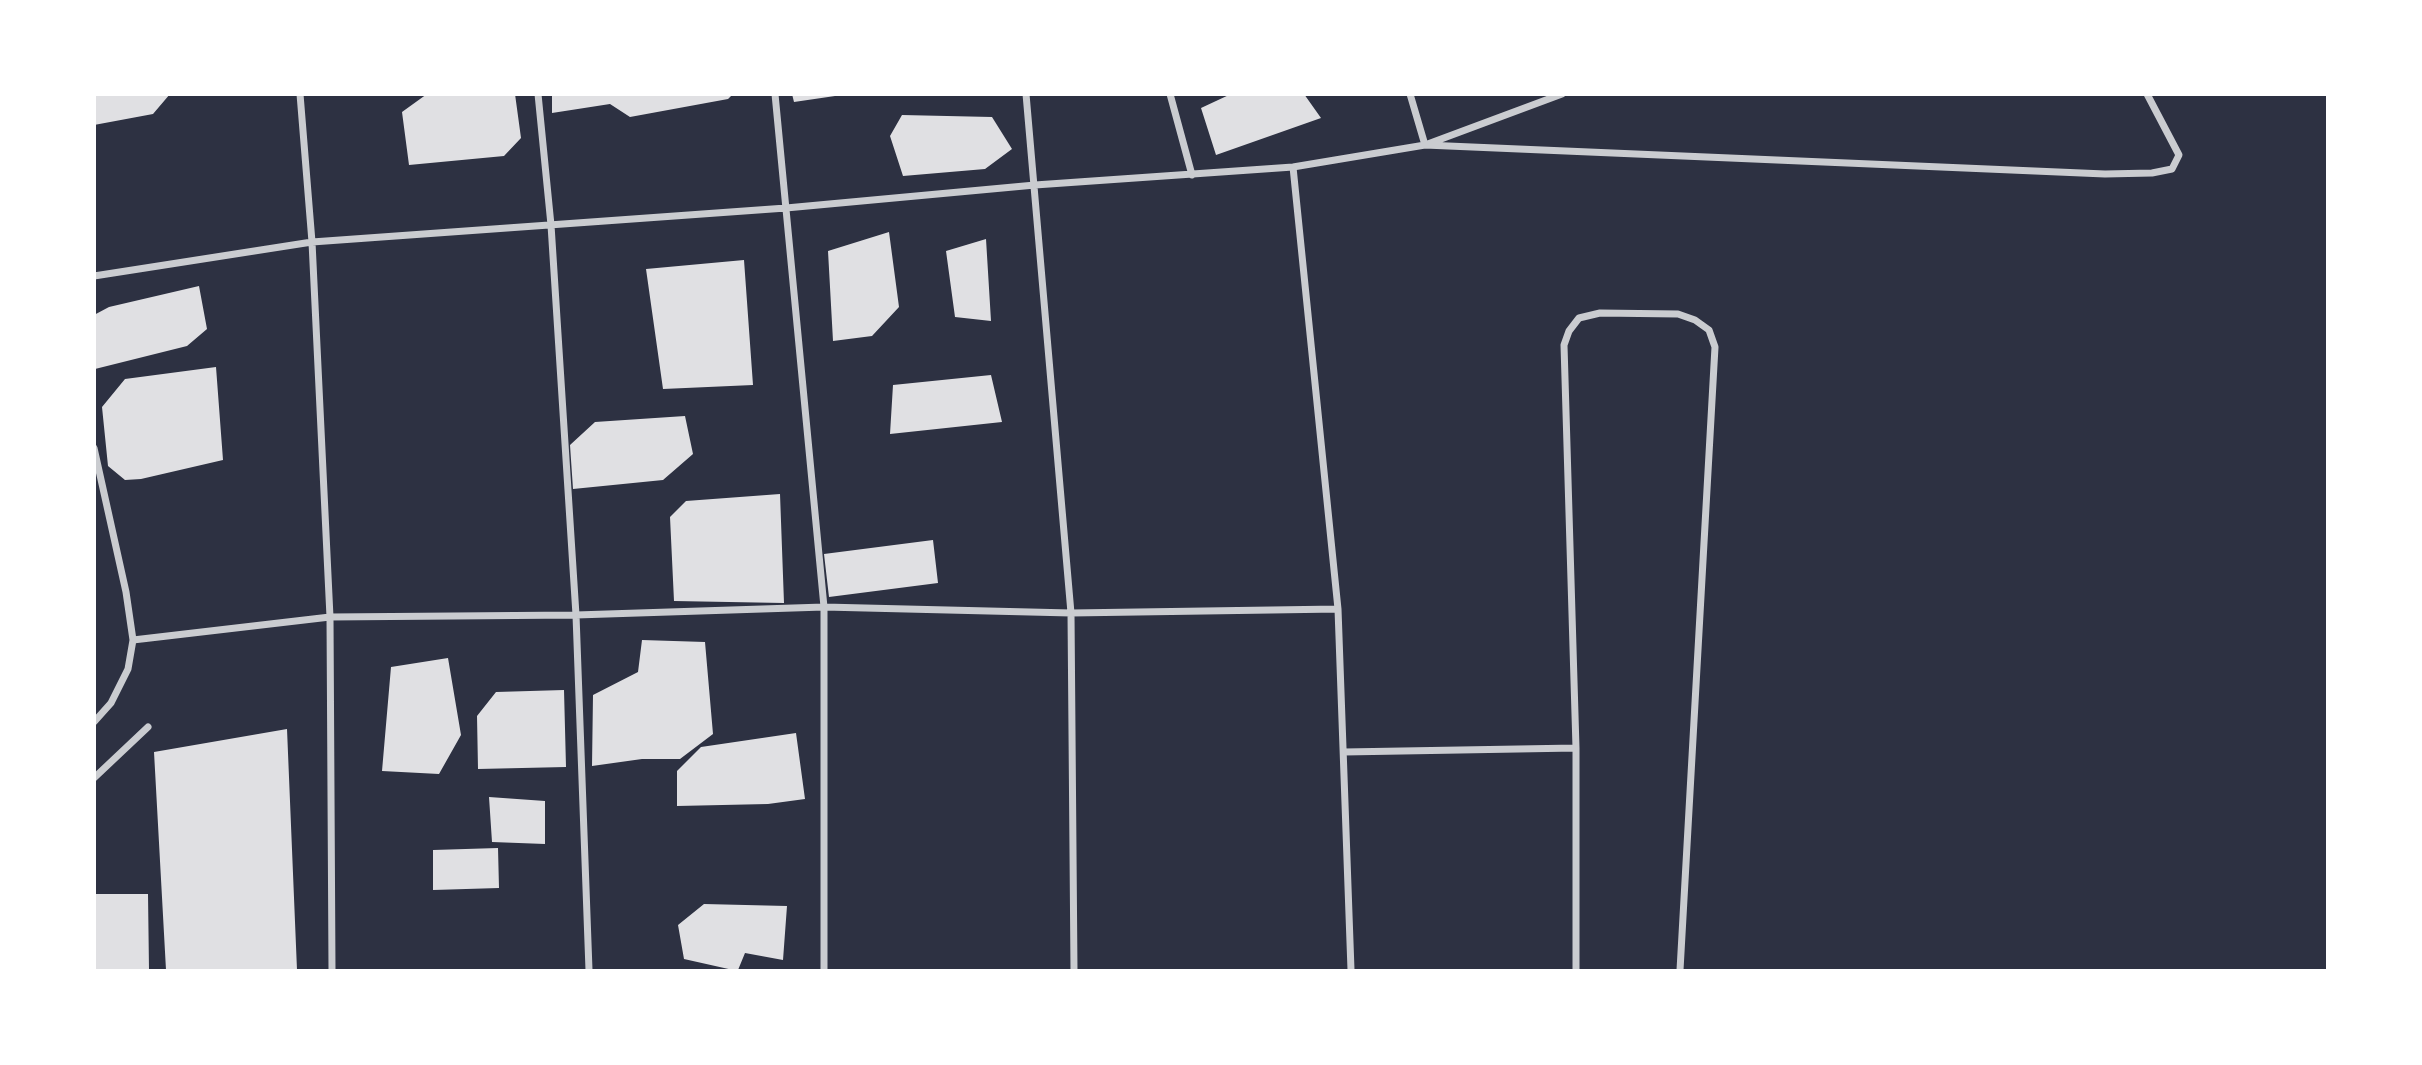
<!DOCTYPE html>
<html>
<head>
<meta charset="utf-8">
<style>
	body { margin:0 }
	#map { position:relative; width:2422px; height:1065px; overflow:hidden; background:#2d3142; font-family:Signika,sans-serif }
	canvas { display:block }
	.frame { position:absolute; inset:0; border:96px solid #fff; pointer-events:none }
</style>
</head>
<body>
<div id="map">
<canvas width="2422" height="1065"></canvas>
<div class="frame"></div>
</div>
<script>
const context = document.querySelector('canvas').getContext('2d');
context.lineJoin = 'round';
function paint(path, color) { context.fillStyle = color; context.fill(path, 'evenodd'); }
const poly = rows => new Path2D(rows.map(r => 'M' + r).join(''));
function strokePath(path, color, width, dash) { context.strokeStyle = color; context.lineWidth = width; context.lineCap = dash ? 'butt' : 'round'; context.setLineDash(dash || []); context.stroke(path); }
paint(poly([
	[94,94,170,94,153,114,94,125],
	[427,94,515,94,521,138,504,156,409,165,402,112],
	[552,94,733,94,728,99,630,117,610,104,552,113],
	[792,94,835,94,835,96,794,102],
	[1231,94,1304,94,1321,118,1216,155,1201,108],
	[902,115,992,117,1012,149,985,169,903,176,890,136],
	[889,232,899,307,872,336,833,341,828,251],
	[986,239,991,321,955,317,946,251],
	[744,260,753,385,663,389,646,269],
	[199,286,207,329,187,346,95,369,94,315,109,307],
	[216,367,223,460,141,479,125,480,108,466,102,407,125,379],
	[991,375,1002,422,890,434,893,385],
	[685,416,693,454,663,480,573,489,570,445,595,422],
	[780,494,784,603,674,601,670,517,686,501],
	[933,540,938,583,829,597,824,554],
	[642,640,705,642,713,734,680,759,642,759,592,766,593,695,638,672],
	[448,658,461,735,439,774,382,771,391,667],
	[564,690,566,767,478,769,477,716,496,692],
	[287,729,297,970,166,970,154,752],
	[796,733,805,799,768,804,677,806,677,771,701,747],
	[489,797,545,801,545,844,492,842],
	[498,848,499,888,433,890,433,850],
	[94,894,148,894,149,970,94,970],
	[704,904,787,906,783,960,745,953,738,970,733,970,684,959,678,925]
]), '#e0e0e3');
strokePath(poly([
	[300,94,312,242,330,617,332,970],
	[538,94,551,225,576,615,589,970],
	[775,94,824,607,824,970],
	[1026,94,1071,613,1074,970],
	[1170,94,1192,175],
	[1410,94,1425,145,2105,174,2152,173,2172,169,2179,155,2147,94],
	[1293,167,1338,609,1351,970],
	[94,276,312,242,786,208,1035,185,1293,167,1425,145,1562,94],
	[94,448,126,592,133,640],
	[94,722,111,703,128,669,133,640,330,617,576,615,824,607,1071,613,1338,609],
	[1344,752,1576,748],
	[94,778,148,727],
	[1576,970,1576,748,1564,345,1569,331,1579,318,1600,313,1678,314,1695,320,1709,330,1715,347,1680,970]
]), '#caccd0', 7);
</script>
</body>
</html>
